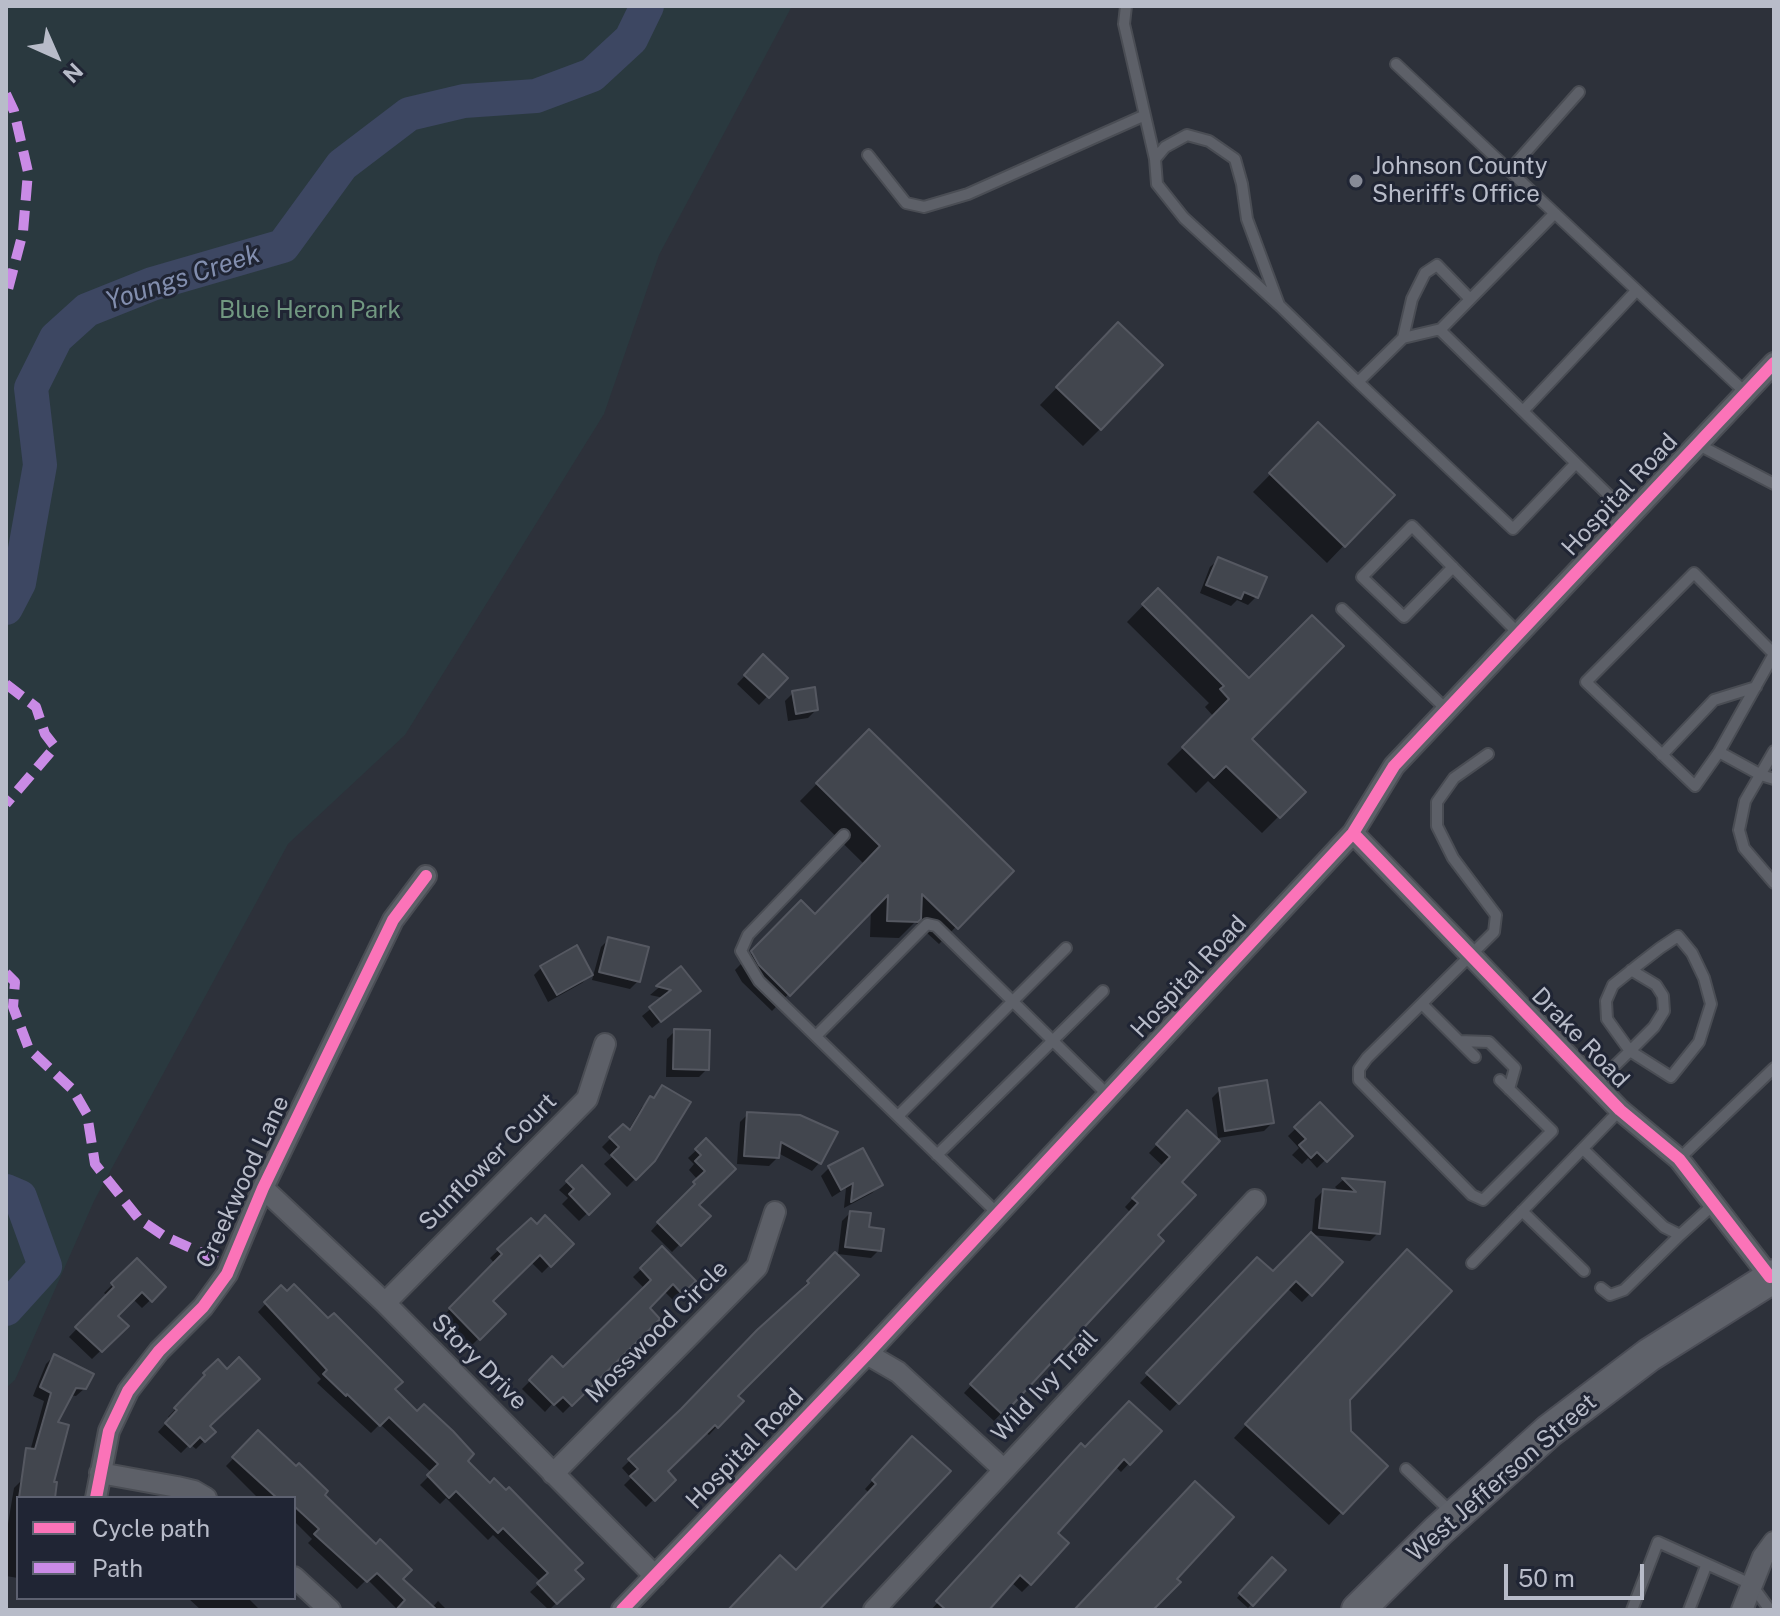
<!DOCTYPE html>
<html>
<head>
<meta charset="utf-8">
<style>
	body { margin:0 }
	#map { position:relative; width:1780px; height:1616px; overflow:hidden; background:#2d313a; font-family:"Public Sans",sans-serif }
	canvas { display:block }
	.frame { position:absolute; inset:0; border:8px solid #b8bcc9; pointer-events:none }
	.legend { position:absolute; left:16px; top:1496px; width:280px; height:104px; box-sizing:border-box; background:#202534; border:2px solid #5d6170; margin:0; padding:10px 14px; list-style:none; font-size:24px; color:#b8bcc9 }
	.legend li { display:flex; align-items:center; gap:16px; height:40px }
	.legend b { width:40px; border:2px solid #5d6170 }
	.north { position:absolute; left:16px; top:16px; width:80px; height:80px; -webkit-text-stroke:6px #202534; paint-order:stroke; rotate:135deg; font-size:22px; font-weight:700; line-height:32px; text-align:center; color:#b8bcc9 }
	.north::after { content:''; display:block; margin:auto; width:28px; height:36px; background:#b8bcc9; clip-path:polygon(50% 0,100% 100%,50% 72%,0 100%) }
	.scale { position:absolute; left:1504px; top:1564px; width:140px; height:36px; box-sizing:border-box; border:4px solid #b8bcc9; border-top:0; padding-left:10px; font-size:24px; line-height:28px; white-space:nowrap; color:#b8bcc9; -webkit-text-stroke:6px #202534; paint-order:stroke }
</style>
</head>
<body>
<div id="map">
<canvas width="1780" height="1616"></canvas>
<div class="frame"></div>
<ul class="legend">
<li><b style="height:10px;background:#fb73b8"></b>Cycle path</li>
<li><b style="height:10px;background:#ca8be6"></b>Path</li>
</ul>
<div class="north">N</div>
<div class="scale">50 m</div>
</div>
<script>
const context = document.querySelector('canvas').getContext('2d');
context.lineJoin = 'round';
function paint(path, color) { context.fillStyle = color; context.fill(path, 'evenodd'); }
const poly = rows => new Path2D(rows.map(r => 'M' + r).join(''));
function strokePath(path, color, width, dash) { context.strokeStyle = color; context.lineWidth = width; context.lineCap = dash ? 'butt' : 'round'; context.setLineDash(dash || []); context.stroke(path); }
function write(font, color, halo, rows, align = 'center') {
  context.font = font + ' "Public Sans",sans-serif'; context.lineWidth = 6; context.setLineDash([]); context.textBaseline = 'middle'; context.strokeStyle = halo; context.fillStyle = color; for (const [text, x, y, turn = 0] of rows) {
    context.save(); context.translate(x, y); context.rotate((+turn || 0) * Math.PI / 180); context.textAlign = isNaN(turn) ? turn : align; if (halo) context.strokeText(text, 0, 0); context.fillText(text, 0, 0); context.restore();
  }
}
paint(poly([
	[6,6,792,6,659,255,604,414,405,735,288,844,94,1201,15,1380,6,1388]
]), '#2a393f');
paint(poly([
	[1118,325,1100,429,1083,446,1040,405],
	[1319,425,1392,495,1327,563,1253,492],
	[1219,559,1256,597,1248,605,1237,600,1231,606,1200,593,1210,567],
	[1158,590,1249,681,1249,739,1303,792,1262,833,1208,781,1196,793,1167,764,1214,717,1205,707,1209,703,1127,622],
	[763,657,785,678,759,705,737,684],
	[793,693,816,710,808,718,788,721,785,701],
	[869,731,1011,871,939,944,915,922,899,938,870,937,871,909,772,1011,742,982,735,970,801,903,815,916,865,865,800,801],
	[609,939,638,981,630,989,592,980,601,947],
	[542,967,591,974,582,983,548,1002,534,975],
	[681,969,690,998,652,1028,642,1016,664,998,650,995],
	[675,1031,707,1069,699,1077,666,1077,667,1039],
	[662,1089,654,1160,627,1187,604,1164,612,1157,602,1147,623,1126,628,1131,642,1107],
	[1220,1090,1272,1123,1264,1131,1218,1138,1212,1098],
	[1320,1105,1350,1136,1317,1168,1308,1158,1302,1164,1292,1155,1299,1148,1288,1136],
	[1187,1113,1179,1182,1155,1236,1161,1241,994,1421,964,1393,1131,1213,1125,1207,1163,1166,1149,1153],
	[748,1114,820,1162,812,1171,778,1153,777,1158,769,1166,737,1164,740,1122],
	[706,1141,733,1169,696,1205,708,1216,672,1252,651,1231,698,1180,689,1170,694,1164,688,1158],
	[582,1168,607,1194,579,1221,562,1204,568,1198,559,1190],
	[829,1168,880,1185,872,1193,844,1208,846,1188,832,1197,821,1176],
	[1343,1180,1382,1184,1378,1233,1370,1241,1312,1235,1341,1262,1302,1302,1287,1288,1170,1411,1140,1383,1257,1259,1273,1274,1312,1233,1315,1199,1323,1191,1341,1193,1335,1187],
	[850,1213,867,1229,879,1250,871,1258,838,1254,842,1221],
	[530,1220,571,1244,542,1273,531,1262,490,1301,503,1314,471,1346,442,1317,495,1264,490,1258],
	[662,1249,693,1281,673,1300,664,1291,647,1308,657,1319,563,1413,553,1403,545,1412,522,1389,552,1359,563,1370,645,1289,633,1277],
	[835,1255,735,1396,741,1401,709,1435,705,1432,665,1471,673,1480,646,1507,624,1485,631,1478,622,1468,802,1292,800,1290],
	[137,1260,164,1287,142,1308,132,1298,115,1316,126,1326,92,1359,69,1337,108,1296,104,1293],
	[1394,1265,1348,1400,1349,1432,1385,1466,1329,1525,1234,1438],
	[281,1288,393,1389,581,1579,549,1610,530,1592,541,1582,493,1535,488,1540,446,1498,440,1504,420,1485,432,1473,380,1424,371,1433,317,1383,321,1379,258,1312],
	[54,1356,85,1388,76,1396,69,1395,55,1423,51,1483,53,1498,18,1498,18,1578,6,1576,6,1536,14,1488,22,1480,44,1401,33,1396,46,1364],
	[218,1362,207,1426,213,1432,196,1449,190,1444,181,1453,158,1432,170,1419,168,1417,198,1385,196,1383],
	[1159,1431,1121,1472,1115,1466,1055,1533,1030,1584,1022,1592,1011,1582,986,1610,931,1610,1073,1454],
	[258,1433,322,1495,400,1579,432,1608,438,1601,447,1610,398,1610,367,1579,357,1589,308,1543,312,1539,294,1521,294,1498,258,1498,226,1466],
	[904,1446,821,1610,730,1610,795,1572,869,1493,865,1489],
	[1272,1560,1283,1570,1248,1608,1237,1598],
	[188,1598,248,1598,260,1610,201,1610]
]), '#0007');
strokePath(poly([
	[6,608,19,583,40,465,31,388,56,338,87,310,152,284,283,246,342,165,409,114,464,101,536,96,592,75,631,39,647,6],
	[6,1191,20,1197,45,1266,6,1309]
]), '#3d4762', 34);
const building = poly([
	[1118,322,1163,365,1101,430,1056,387,1118,322],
	[1318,422,1395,495,1345,547,1269,473,1318,422],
	[1218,557,1267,577,1258,598,1244,592,1241,599,1206,585,1218,557],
	[1158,588,1249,678,1312,615,1344,646,1252,739,1306,792,1280,818,1226,766,1214,778,1182,747,1229,699,1220,689,1224,686,1142,604,1158,588],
	[763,654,788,678,769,698,744,675,763,654],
	[815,687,818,710,796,714,792,691,815,687],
	[869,729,1014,871,958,929,922,894,921,919,918,922,887,921,888,895,790,996,759,965,751,951,801,900,815,914,880,846,816,783,869,729],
	[608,937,649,947,640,982,599,972,608,937],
	[577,945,593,975,557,995,540,966,577,945],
	[681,966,701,991,661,1022,649,1007,671,990,656,986,681,966],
	[674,1029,710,1030,709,1070,673,1069,674,1029],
	[1267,1080,1274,1123,1225,1131,1219,1088,1267,1080],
	[662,1085,691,1102,655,1161,636,1180,611,1155,619,1147,609,1137,623,1124,630,1130,650,1096,654,1098,662,1085],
	[1320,1102,1353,1136,1327,1162,1317,1152,1311,1158,1299,1145,1306,1139,1294,1127,1320,1102],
	[1187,1110,1220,1141,1182,1182,1196,1195,1158,1235,1164,1241,1003,1415,970,1384,1138,1203,1132,1198,1170,1157,1156,1144,1187,1110],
	[747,1112,800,1115,838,1132,821,1164,781,1142,779,1158,744,1156,747,1112],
	[706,1138,736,1169,699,1205,711,1216,681,1246,657,1222,695,1184,693,1182,705,1171,695,1161,701,1155,695,1149,706,1138],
	[863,1148,883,1185,851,1202,853,1183,841,1190,828,1166,863,1148],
	[582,1165,610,1194,589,1215,569,1194,574,1189,566,1181,582,1165],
	[1342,1178,1385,1182,1380,1234,1319,1228,1323,1189,1356,1192,1342,1178],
	[850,1211,871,1213,869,1227,884,1229,881,1251,845,1247,850,1211],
	[545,1215,574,1244,551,1267,540,1255,493,1301,506,1314,480,1340,449,1308,502,1254,497,1249,531,1218,537,1224,545,1215],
	[1311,1232,1343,1262,1312,1296,1296,1281,1179,1404,1146,1373,1257,1257,1273,1271,1311,1232],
	[662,1246,696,1281,682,1294,673,1284,650,1308,660,1319,572,1406,563,1397,554,1405,529,1380,552,1356,563,1367,651,1280,640,1268,662,1246],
	[1407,1249,1452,1291,1350,1400,1351,1431,1388,1466,1343,1514,1245,1424,1407,1249],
	[835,1252,859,1275,738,1396,744,1401,718,1428,715,1425,668,1471,676,1480,655,1501,630,1476,638,1469,628,1459,681,1409,757,1330,809,1283,807,1281,835,1252],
	[137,1258,166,1287,152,1302,142,1292,118,1316,129,1326,102,1352,75,1327,114,1287,111,1283,137,1258],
	[294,1284,328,1318,334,1313,403,1382,395,1389,417,1411,424,1404,453,1431,474,1454,468,1461,490,1483,494,1478,506,1490,509,1487,583,1563,575,1570,584,1579,557,1604,537,1583,548,1573,503,1528,498,1533,456,1491,449,1498,427,1475,438,1464,389,1417,380,1426,347,1394,346,1396,323,1374,327,1370,264,1302,281,1285,287,1291,294,1284],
	[54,1354,94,1374,86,1389,76,1388,58,1422,69,1425,54,1482,57,1482,55,1498,19,1498,26,1448,35,1449,51,1393,40,1387,54,1354],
	[239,1357,260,1379,210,1426,216,1432,205,1442,200,1437,190,1447,165,1423,177,1410,174,1408,205,1375,203,1373,218,1359,227,1369,239,1357],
	[1129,1401,1162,1431,1130,1465,1124,1459,1058,1533,1069,1543,1031,1585,1020,1575,989,1610,946,1610,936,1601,1081,1443,1085,1447,1129,1401],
	[258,1430,296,1466,299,1463,328,1491,325,1495,376,1544,380,1539,412,1570,403,1579,437,1610,396,1610,405,1600,377,1573,367,1582,314,1534,319,1529,294,1506,294,1498,277,1498,232,1457,258,1430],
	[912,1436,951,1471,819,1610,728,1610,780,1555,796,1570,876,1484,872,1480,912,1436],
	[1195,1481,1234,1517,1177,1579,1181,1582,1153,1610,1074,1610,1195,1481],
	[1272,1557,1286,1570,1253,1606,1239,1593,1272,1557]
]);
paint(building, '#42464e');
strokePath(building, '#555861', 2);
const lane = poly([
	[1126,6,1124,24,1155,159],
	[1396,64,1746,393],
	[868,155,906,203,924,207,968,194,1143,116],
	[1509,171,1579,92],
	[1554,214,1440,330,1630,516],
	[1279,305,1184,218,1157,184,1155,159,1165,147,1187,135,1209,141,1235,159,1242,184,1247,219,1279,305,1358,382,1403,338,1412,299,1425,273,1437,265,1470,299],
	[1403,338,1441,329],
	[1358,382,1513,529,1576,463],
	[1523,411,1636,291],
	[1697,444,1774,484],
	[1453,567,1404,617,1362,577,1412,526,1519,634],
	[1694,573,1774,654,1719,752,1695,786,1586,682,1694,573],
	[1342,609,1447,710],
	[1774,751,1745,801,1739,830,1744,848,1774,883],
	[1719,752,1761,775,1774,779],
	[1488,754,1454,778,1437,802,1437,826,1453,858,1496,915,1494,932,1367,1058,1359,1069,1359,1080,1472,1195,1483,1200,1552,1131,1500,1080],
	[1662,755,1714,700,1756,687],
	[844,835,748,935,741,951,759,981,998,1214],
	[1422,1004,1475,1057],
	[816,1036,927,924,936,926,1108,1095],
	[1459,1041,1489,1042,1515,1068,1509,1089],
	[1596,1084,1630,1051,1671,1077,1699,1042,1711,1004,1704,978,1692,953,1678,936,1660,948,1638,965,1613,985,1606,1001,1607,1019,1630,1051,1654,1027,1664,1011,1663,996,1656,985,1631,970],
	[898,1116,1066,948],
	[1583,1149,1664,1227,1680,1235,1714,1204],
	[937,1155,1103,991],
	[1679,1159,1774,1068],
	[1522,1211,1584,1271],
	[1472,1263,1620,1110],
	[1601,1288,1610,1295,1624,1290,1680,1235],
	[1406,1469,1451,1512],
	[1632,1610,1658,1542,1751,1584,1770,1610],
	[1689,1610,1706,1566]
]);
const street = poly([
	[1353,833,1620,1110,1679,1159,1770,1277],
	[263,1188,385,1303,655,1576],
	[385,1303,587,1099,605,1044],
	[867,1354,898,1372,1003,1469],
	[100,1473,177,1487,194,1491,206,1498],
	[553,1474,757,1267,775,1212],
	[96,1498,109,1431,128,1391,159,1351,203,1307,227,1274,263,1188,393,920,426,876],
	[294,1577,330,1610],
	[622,1610,867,1354,1353,833,1394,766,1774,363],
	[874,1610,1255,1200],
	[1742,1610,1763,1557,1774,1542]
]);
const primary = poly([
	[1358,1610,1438,1531,1549,1431,1649,1355,1774,1276]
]);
strokePath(lane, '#4a4d54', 14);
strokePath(street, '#4a4d54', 24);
strokePath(primary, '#4b4d56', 36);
strokePath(lane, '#5d6068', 10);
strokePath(street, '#5d6068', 20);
strokePath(primary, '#5f626a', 32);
strokePath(poly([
	[6,94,14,111,28,172,23,232,6,297],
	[6,684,36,707,45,734,55,747,6,804],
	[6,973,15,982,13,1007,29,1049,73,1090,87,1114,95,1164,139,1219,164,1236,231,1266]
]), '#ca8be6', 10, [20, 10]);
strokePath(poly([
	[1353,833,1620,1110,1679,1159,1770,1277],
	[96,1498,109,1431,128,1391,159,1351,203,1307,227,1274,263,1188,393,920,426,876],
	[622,1610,867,1354,1353,833,1394,766,1774,363]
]), '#fb73b8', 12);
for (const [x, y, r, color] of [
	[1356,181,8,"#878b97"]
]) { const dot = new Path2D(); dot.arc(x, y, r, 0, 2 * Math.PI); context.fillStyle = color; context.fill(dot); strokePath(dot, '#202534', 3); }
write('24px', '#b8bcc9', '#202534', [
	["Johnson County",1372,167],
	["Sheriff's Office",1372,195]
], 'left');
write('24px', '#719881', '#202534', [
	["Blue Heron Park",310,311]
]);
write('24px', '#b8bcc9', '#202534', [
	["Hospital Road",1620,495,-47],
	["Hospital Road",1189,977,-47],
	["Drake Road",1580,1038,46],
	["Sunflower Court",488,1162,-45],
	["Creekwood Lane",243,1182,-65],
	["Mosswood Circle",657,1332,-45],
	["Story Drive",479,1362,45],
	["Wild Ivy Trail",1045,1386,-47],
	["Hospital Road",745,1449,-46],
	["West Jefferson Street",1502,1478,-41]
]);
write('italic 26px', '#828eae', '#202534', [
	["Youngs Creek",183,278,-18]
]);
</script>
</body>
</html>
